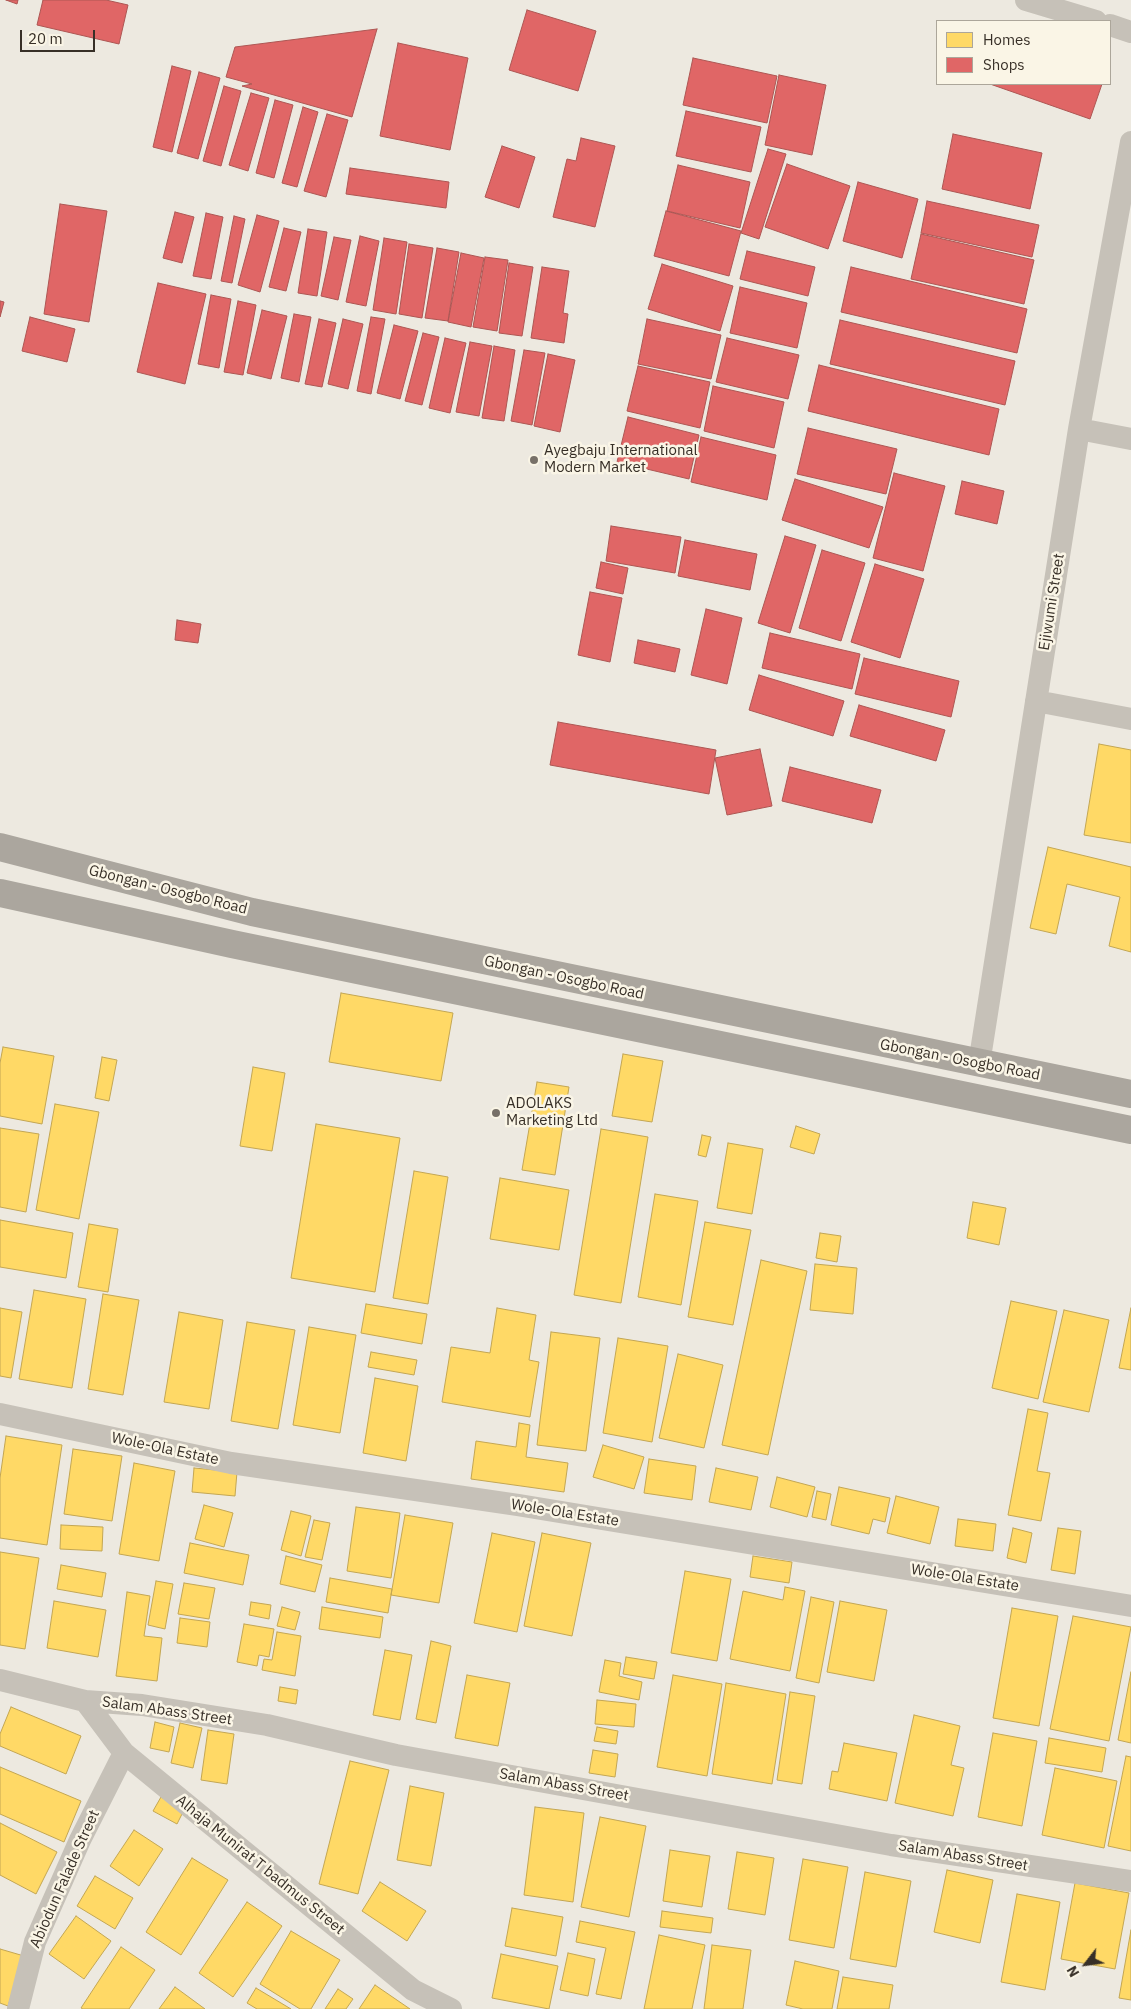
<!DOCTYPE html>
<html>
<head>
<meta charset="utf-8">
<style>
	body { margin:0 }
	#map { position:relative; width:1131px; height:2009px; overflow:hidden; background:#ede9e0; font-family:"IBM Plex Sans",sans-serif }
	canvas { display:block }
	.legend { position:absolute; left:936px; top:20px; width:175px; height:65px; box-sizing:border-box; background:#faf5e6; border:1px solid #aca69a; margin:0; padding:6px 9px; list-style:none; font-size:15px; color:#372f27 }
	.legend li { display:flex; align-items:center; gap:10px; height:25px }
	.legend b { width:25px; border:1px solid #aca69a }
	.north { position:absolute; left:1061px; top:1939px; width:50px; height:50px; -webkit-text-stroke:4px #faf5e6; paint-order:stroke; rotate:240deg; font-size:14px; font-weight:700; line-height:20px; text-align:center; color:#372f27 }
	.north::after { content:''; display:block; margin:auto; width:18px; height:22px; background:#372f27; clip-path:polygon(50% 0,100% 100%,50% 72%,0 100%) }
	.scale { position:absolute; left:20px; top:30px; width:75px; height:22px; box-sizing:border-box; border:2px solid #372f27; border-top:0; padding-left:6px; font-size:15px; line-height:18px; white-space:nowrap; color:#372f27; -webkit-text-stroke:4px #faf5e6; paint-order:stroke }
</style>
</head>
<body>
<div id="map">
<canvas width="1131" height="2009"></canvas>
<ul class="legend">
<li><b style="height:14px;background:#ffd966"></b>Homes</li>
<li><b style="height:14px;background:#e06666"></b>Shops</li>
</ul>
<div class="north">N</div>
<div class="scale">20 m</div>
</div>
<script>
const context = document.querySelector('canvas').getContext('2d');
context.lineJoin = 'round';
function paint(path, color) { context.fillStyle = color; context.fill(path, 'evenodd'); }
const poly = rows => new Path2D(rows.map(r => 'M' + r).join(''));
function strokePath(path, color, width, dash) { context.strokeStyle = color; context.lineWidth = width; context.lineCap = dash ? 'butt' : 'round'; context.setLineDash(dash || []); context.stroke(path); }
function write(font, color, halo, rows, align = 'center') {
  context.font = font + ' "IBM Plex Sans",sans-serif'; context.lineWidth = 5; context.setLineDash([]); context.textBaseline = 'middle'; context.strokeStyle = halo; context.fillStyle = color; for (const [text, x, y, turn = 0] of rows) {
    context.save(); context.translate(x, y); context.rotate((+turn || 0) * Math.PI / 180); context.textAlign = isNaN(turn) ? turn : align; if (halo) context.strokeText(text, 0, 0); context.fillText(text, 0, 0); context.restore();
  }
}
const homes = poly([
	[1099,744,1131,750,1131,843,1084,835,1099,744],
	[1048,847,1131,867,1131,952,1109,946,1120,897,1067,884,1056,934,1030,928,1048,847],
	[341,993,453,1013,441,1081,329,1062,341,993],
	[3,1047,54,1056,42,1124,0,1116,0,1063,3,1047],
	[623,1054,663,1061,652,1122,612,1116,623,1054],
	[102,1057,117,1060,109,1101,95,1098,102,1057],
	[253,1067,285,1073,272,1151,240,1146,253,1067],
	[537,1082,569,1087,555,1175,522,1170,537,1082],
	[55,1104,99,1112,79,1219,36,1210,55,1104],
	[316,1124,400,1138,375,1292,291,1278,316,1124],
	[796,1126,820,1134,814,1154,790,1147,796,1126],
	[0,1128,39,1134,26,1212,0,1207,0,1128],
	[601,1129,648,1137,621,1303,574,1295,601,1129],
	[702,1135,711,1137,706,1157,698,1155,702,1135],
	[728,1143,763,1149,752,1214,717,1208,728,1143],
	[414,1171,448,1177,428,1304,393,1298,414,1171],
	[500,1178,569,1190,559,1250,490,1239,500,1178],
	[655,1194,698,1201,681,1305,638,1297,655,1194],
	[973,1202,1006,1208,999,1245,967,1238,973,1202],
	[0,1220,73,1233,66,1278,0,1267,0,1220],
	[705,1222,751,1230,733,1325,688,1317,705,1222],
	[89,1224,118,1229,108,1292,78,1287,89,1224],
	[820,1233,841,1236,837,1262,816,1258,820,1233],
	[761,1260,807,1271,768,1455,722,1445,761,1260],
	[815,1264,857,1268,853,1314,810,1310,815,1264],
	[34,1290,86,1299,72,1388,19,1379,34,1290],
	[103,1294,139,1300,123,1395,88,1389,103,1294],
	[1011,1301,1057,1311,1038,1399,992,1388,1011,1301],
	[366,1304,427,1314,422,1344,361,1333,366,1304],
	[0,1308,22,1312,11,1378,0,1376,0,1308],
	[497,1308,536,1315,529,1360,539,1362,530,1417,442,1402,451,1347,490,1353,497,1308],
	[1131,1308,1131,1370,1119,1368,1131,1308],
	[1064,1310,1109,1320,1089,1412,1043,1402,1064,1310],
	[179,1312,223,1320,209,1409,164,1402,179,1312],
	[247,1322,295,1330,278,1429,231,1421,247,1322],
	[309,1327,356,1335,340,1433,293,1425,309,1327],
	[551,1332,600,1338,586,1451,537,1445,551,1332],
	[618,1338,668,1346,652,1442,603,1433,618,1338],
	[371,1352,417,1360,414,1375,368,1367,371,1352],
	[678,1354,723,1365,704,1448,659,1438,678,1354],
	[375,1378,418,1386,406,1461,363,1453,375,1378],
	[1028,1409,1048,1413,1037,1471,1050,1473,1041,1521,1008,1515,1028,1409],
	[519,1423,530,1425,526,1457,568,1463,564,1492,471,1479,476,1441,516,1447,519,1423],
	[6,1436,62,1445,47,1545,0,1538,0,1478,6,1436],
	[603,1445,644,1457,634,1489,593,1477,603,1445],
	[73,1449,122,1456,112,1521,64,1514,73,1449],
	[649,1459,696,1466,692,1500,644,1493,649,1459],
	[134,1463,175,1471,159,1561,119,1554,134,1463],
	[194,1468,237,1472,235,1496,192,1492,194,1468],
	[716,1468,758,1477,751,1510,709,1502,716,1468],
	[777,1477,815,1487,807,1517,770,1507,777,1477],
	[839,1487,890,1498,885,1522,873,1519,869,1534,831,1525,839,1487],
	[817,1491,831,1494,826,1520,812,1517,817,1491],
	[896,1496,939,1507,930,1544,887,1533,896,1496],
	[204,1505,233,1513,224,1547,195,1539,204,1505],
	[356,1507,400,1513,391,1578,347,1571,356,1507],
	[291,1511,311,1516,301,1556,281,1550,291,1511],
	[405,1515,453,1523,439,1603,391,1595,405,1515],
	[958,1519,996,1524,993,1551,955,1546,958,1519],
	[314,1520,330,1523,322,1560,305,1557,314,1520],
	[61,1525,103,1527,102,1551,60,1549,61,1525],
	[1013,1528,1032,1533,1026,1563,1007,1558,1013,1528],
	[1058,1528,1081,1531,1075,1574,1051,1570,1058,1528],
	[492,1533,535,1542,517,1632,474,1623,492,1533],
	[542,1533,591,1543,572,1636,524,1626,542,1533],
	[190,1543,249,1555,243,1585,184,1573,190,1543],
	[0,1552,39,1558,25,1649,0,1645,0,1552],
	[286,1556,322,1565,315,1592,280,1584,286,1556],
	[753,1556,792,1562,789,1583,750,1577,753,1556],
	[61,1565,106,1573,102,1597,57,1589,61,1565],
	[685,1571,731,1579,717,1661,671,1653,685,1571],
	[330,1578,392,1589,388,1613,326,1602,330,1578],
	[156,1581,173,1584,165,1629,148,1625,156,1581],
	[184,1583,215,1588,209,1619,178,1614,184,1583],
	[785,1587,805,1591,790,1671,730,1659,743,1591,783,1600,785,1587],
	[127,1592,150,1596,144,1636,162,1638,157,1681,116,1676,127,1592],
	[811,1597,834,1602,819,1683,796,1678,811,1597],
	[54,1601,106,1610,98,1657,47,1648,54,1601],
	[840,1601,887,1610,874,1681,827,1672,840,1601],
	[251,1602,271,1605,269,1619,249,1615,251,1602],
	[282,1607,300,1612,295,1630,277,1626,282,1607],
	[322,1607,383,1617,380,1638,319,1629,322,1607],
	[1012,1608,1058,1616,1039,1726,993,1718,1012,1608],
	[1073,1616,1131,1627,1109,1741,1050,1729,1073,1616],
	[180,1618,210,1622,207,1647,177,1643,180,1618],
	[244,1624,274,1629,269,1657,259,1655,257,1666,237,1662,244,1624],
	[277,1632,301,1636,295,1676,262,1670,264,1659,272,1660,277,1632],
	[431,1641,451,1646,436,1723,416,1719,431,1641],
	[385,1650,412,1655,400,1720,373,1715,385,1650],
	[626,1657,657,1662,654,1679,623,1674,626,1657],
	[605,1660,621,1663,619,1676,642,1682,639,1700,599,1692,605,1660],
	[1131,1672,1131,1743,1118,1740,1131,1672],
	[467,1675,510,1683,498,1746,455,1738,467,1675],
	[673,1675,722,1684,707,1776,657,1767,673,1675],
	[726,1683,786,1694,772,1784,712,1774,726,1683],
	[280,1687,298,1690,296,1704,278,1701,280,1687],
	[790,1692,815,1696,802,1784,777,1780,790,1692],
	[597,1700,636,1704,634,1727,595,1724,597,1700],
	[11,1707,81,1736,66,1774,0,1746,0,1734,11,1707],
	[914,1715,960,1726,951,1765,964,1768,953,1816,895,1803,914,1715],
	[155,1722,174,1727,169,1752,150,1748,155,1722],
	[180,1723,202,1728,193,1768,171,1763,180,1723],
	[597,1727,618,1731,616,1744,594,1741,597,1727],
	[208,1730,234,1734,227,1784,201,1780,208,1730],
	[993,1733,1037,1741,1022,1826,978,1817,993,1733],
	[1049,1738,1106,1748,1102,1772,1045,1763,1049,1738],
	[844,1743,897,1753,887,1801,829,1789,832,1771,838,1772,844,1743],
	[593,1750,618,1754,615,1777,589,1773,593,1750],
	[1126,1756,1131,1757,1131,1851,1108,1846,1126,1756],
	[350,1761,389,1770,358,1894,319,1884,350,1761],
	[0,1767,81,1801,64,1842,0,1814,0,1767],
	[1055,1768,1117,1781,1104,1848,1042,1835,1055,1768],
	[410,1786,444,1793,431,1866,397,1860,410,1786],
	[161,1797,184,1810,177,1824,153,1811,161,1797],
	[535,1807,584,1813,573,1902,524,1895,535,1807],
	[600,1817,646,1826,629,1917,581,1907,600,1817],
	[0,1823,57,1852,36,1894,0,1875,0,1823],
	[134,1830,163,1849,139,1886,110,1866,134,1830],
	[670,1850,710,1856,702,1907,663,1901,670,1850],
	[737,1852,774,1858,765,1915,728,1909,737,1852],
	[192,1858,228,1880,181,1955,146,1932,192,1858],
	[803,1859,848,1867,834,1948,789,1940,803,1859],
	[947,1870,993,1880,980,1943,934,1932,947,1870],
	[865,1872,911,1881,896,1967,850,1959,865,1872],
	[95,1876,133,1898,115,1929,77,1906,95,1876],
	[380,1882,426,1911,407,1941,362,1911,380,1882],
	[1075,1883,1129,1893,1115,1969,1061,1959,1075,1883],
	[1017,1894,1060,1902,1045,1990,1001,1982,1017,1894],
	[247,1902,282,1926,233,1997,199,1973,247,1902],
	[512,1908,563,1917,556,1956,505,1946,512,1908],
	[662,1911,713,1918,711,1933,660,1927,662,1911],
	[76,1916,111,1941,84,1979,49,1954,76,1916],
	[580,1921,635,1932,621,1999,596,1994,606,1948,576,1942,580,1921],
	[1131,1930,1131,2000,1119,1998,1131,1930],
	[291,1931,340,1960,311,2009,300,2009,260,1984,291,1931],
	[659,1935,705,1945,692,2009,644,2009,659,1935],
	[712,1945,751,1950,743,2009,704,2009,712,1945],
	[121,1947,155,1970,129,2009,83,2009,81,2008,121,1947],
	[0,1949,24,1956,8,2006,0,2003,0,1949],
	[568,1953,595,1959,588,1996,560,1990,568,1953],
	[501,1954,558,1966,549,2009,492,1998,501,1954],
	[795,1961,839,1971,832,2009,803,2009,786,2005,795,1961],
	[843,1977,893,1985,889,2009,837,2009,843,1977],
	[375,1985,410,2009,359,2009,375,1985],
	[175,1987,205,2009,159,2009,175,1987],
	[256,1988,291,2009,257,2009,247,2003,256,1988],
	[338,1989,353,1999,346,2009,325,2009,338,1989]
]);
paint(homes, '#ffd966');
strokePath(homes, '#c3a653', 1);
const shops = poly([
	[6,0,18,0,17,4,6,0],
	[43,0,106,0,128,5,119,44,37,25,43,0],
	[527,10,596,31,578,91,509,70,527,10],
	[377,29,352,117,242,86,252,84,226,77,235,47,377,29],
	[398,43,468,58,450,150,380,136,398,43],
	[693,58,777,76,767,123,683,105,693,58],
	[172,66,191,71,172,152,153,147,172,66],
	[199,72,220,78,198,159,177,153,199,72],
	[779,75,826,85,812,155,765,145,779,75],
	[990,84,1102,84,1090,119,990,84],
	[224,86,241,91,221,166,203,161,224,86],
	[251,93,269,98,248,171,229,165,251,93],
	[275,100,293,105,274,178,256,173,275,100],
	[303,107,318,112,297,187,282,183,303,107],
	[686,111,761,127,751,172,676,156,686,111],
	[327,114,348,120,326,197,304,191,327,114],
	[953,134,1042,153,1030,209,942,189,953,134],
	[581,138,615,146,595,227,553,217,567,159,576,161,581,138],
	[502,146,535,157,519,208,485,197,502,146],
	[768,149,786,154,759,239,741,233,768,149],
	[787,164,850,186,828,249,765,227,787,164],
	[678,165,750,182,740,228,667,211,678,165],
	[350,168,449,182,446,208,346,194,350,168],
	[858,182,918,199,902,258,843,241,858,182],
	[927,201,1039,225,1032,257,921,233,927,201],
	[60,204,107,211,89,322,44,314,60,204],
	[666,211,741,231,729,276,654,256,666,211],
	[175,212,194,217,182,263,163,258,175,212],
	[206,213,223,217,211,279,193,276,206,213],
	[257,215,279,221,260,292,238,285,257,215],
	[234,216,245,219,232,283,221,281,234,216],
	[284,228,301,232,286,291,269,287,284,228],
	[308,229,327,232,317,296,298,293,308,229],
	[921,234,1034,260,1024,304,911,279,921,234],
	[360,236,379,241,366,306,346,302,360,236],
	[334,237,351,240,338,300,321,296,334,237],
	[384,238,407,242,396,314,373,310,384,238],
	[409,244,433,248,422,318,399,314,409,244],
	[437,248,459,252,448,321,425,318,437,248],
	[747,251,815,267,808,296,740,279,747,251],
	[461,253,484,258,471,327,448,322,461,253],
	[485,257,508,260,497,331,473,327,485,257],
	[509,263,533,267,522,336,499,333,509,263],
	[662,264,733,286,720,331,648,309,662,264],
	[542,267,569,271,563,313,568,314,564,343,531,338,542,267],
	[851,267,1027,309,1017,353,841,312,851,267],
	[158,283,206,294,185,384,137,372,158,283],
	[740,287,807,303,797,348,730,333,740,287],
	[211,295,231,299,219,368,198,364,211,295],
	[0,301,4,302,0,317,0,301],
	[238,301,256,305,243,375,224,372,238,301],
	[262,310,287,316,271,379,247,373,262,310],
	[294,314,311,317,299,382,281,378,294,314],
	[30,317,75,329,67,362,22,351,30,317],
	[371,317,385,319,371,394,357,391,371,317],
	[319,319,336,323,322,387,305,384,319,319],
	[343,319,363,324,348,389,328,384,343,319],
	[647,319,721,335,711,379,638,364,647,319],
	[840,320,1015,361,1005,405,830,364,840,320],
	[394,325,418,331,400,399,377,393,394,325],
	[423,333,439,337,422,405,405,401,423,333],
	[445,338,466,343,450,413,429,408,445,338],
	[727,338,799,355,788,399,716,382,727,338],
	[470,342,492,346,479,416,456,412,470,342],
	[494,346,515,350,504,421,482,418,494,346],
	[524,350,545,353,532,425,511,421,524,350],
	[548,354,575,360,560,432,534,426,548,354],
	[819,365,999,409,989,455,808,411,819,365],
	[638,366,710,382,700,428,627,411,638,366],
	[713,386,784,402,774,448,704,431,713,386],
	[628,417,699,435,689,479,617,462,628,417],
	[808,428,897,449,886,494,797,474,808,428],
	[701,437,776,455,767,500,691,482,701,437],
	[894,473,945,486,923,571,873,558,894,473],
	[795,479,883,507,869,548,782,520,795,479],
	[962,481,1004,491,997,524,955,514,962,481],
	[611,526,681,537,675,573,606,561,611,526],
	[785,536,816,545,790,633,758,623,785,536],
	[685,540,757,554,750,590,678,576,685,540],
	[822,550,865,563,841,641,799,628,822,550],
	[601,562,628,568,623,594,596,588,601,562],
	[875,564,924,579,900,658,851,642,875,564],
	[590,592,622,598,610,662,578,655,590,592],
	[706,609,742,618,727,684,691,675,706,609],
	[177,620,201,624,198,643,175,640,177,620],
	[770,633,860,654,852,689,762,668,770,633],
	[638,640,680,649,675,672,634,663,638,640],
	[864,658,959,681,951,717,855,694,864,658],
	[759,675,844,701,833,736,749,710,759,675],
	[859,705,945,730,936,761,850,736,859,705],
	[558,722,716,750,709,794,550,765,558,722],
	[760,749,772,806,727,815,715,758,760,749],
	[790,767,881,790,872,823,782,801,790,767]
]);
paint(shops, '#e06666');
strokePath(shops, '#ad5653', 1);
strokePath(poly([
	[1026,0,1096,21],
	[1110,25,1131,32],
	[1079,429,1131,439],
	[1036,701,1131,719],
	[979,1064,1079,429,1131,142],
	[0,1414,231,1463,518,1505,1131,1606],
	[0,1680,85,1701,142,1705,267,1725,396,1755,891,1845,1131,1881],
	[85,1701,124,1753,413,1990,451,2009],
	[18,2009,35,1942,80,1840,124,1753]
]), '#c6c1b8', 22);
strokePath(poly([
	[0,847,252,912,1131,1094],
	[0,893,232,944,1131,1130]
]), '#aba69e', 28);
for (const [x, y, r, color] of [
	[534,460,5,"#777068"],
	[496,1113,5,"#777068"]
]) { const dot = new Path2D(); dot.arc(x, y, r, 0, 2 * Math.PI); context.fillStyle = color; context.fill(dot); strokePath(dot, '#faf5e6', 2); }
write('15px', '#372f27', '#faf5e6', [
	["Ayegbaju International",544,451],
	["Modern Market",544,468],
	["ADOLAKS",506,1104],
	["Marketing Ltd",506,1121]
], 'left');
write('15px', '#372f27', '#faf5e6', [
	["Ejiwumi Street",1052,602,-81],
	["Gbongan - Osogbo Road",168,890,14],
	["Gbongan - Osogbo Road",564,978,12],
	["Gbongan - Osogbo Road",960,1060,11],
	["Wole-Ola Estate",165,1449,12],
	["Wole-Ola Estate",565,1513,9],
	["Wole-Ola Estate",965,1578,9],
	["Salam Abass Street",167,1711,8],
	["Salam Abass Street",564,1785,10],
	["Salam Abass Street",963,1856,9],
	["Alhaja Munirat T badmus Street",260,1865,39],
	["Abiodun Falade Street",65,1879,-66]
]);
</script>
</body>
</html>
